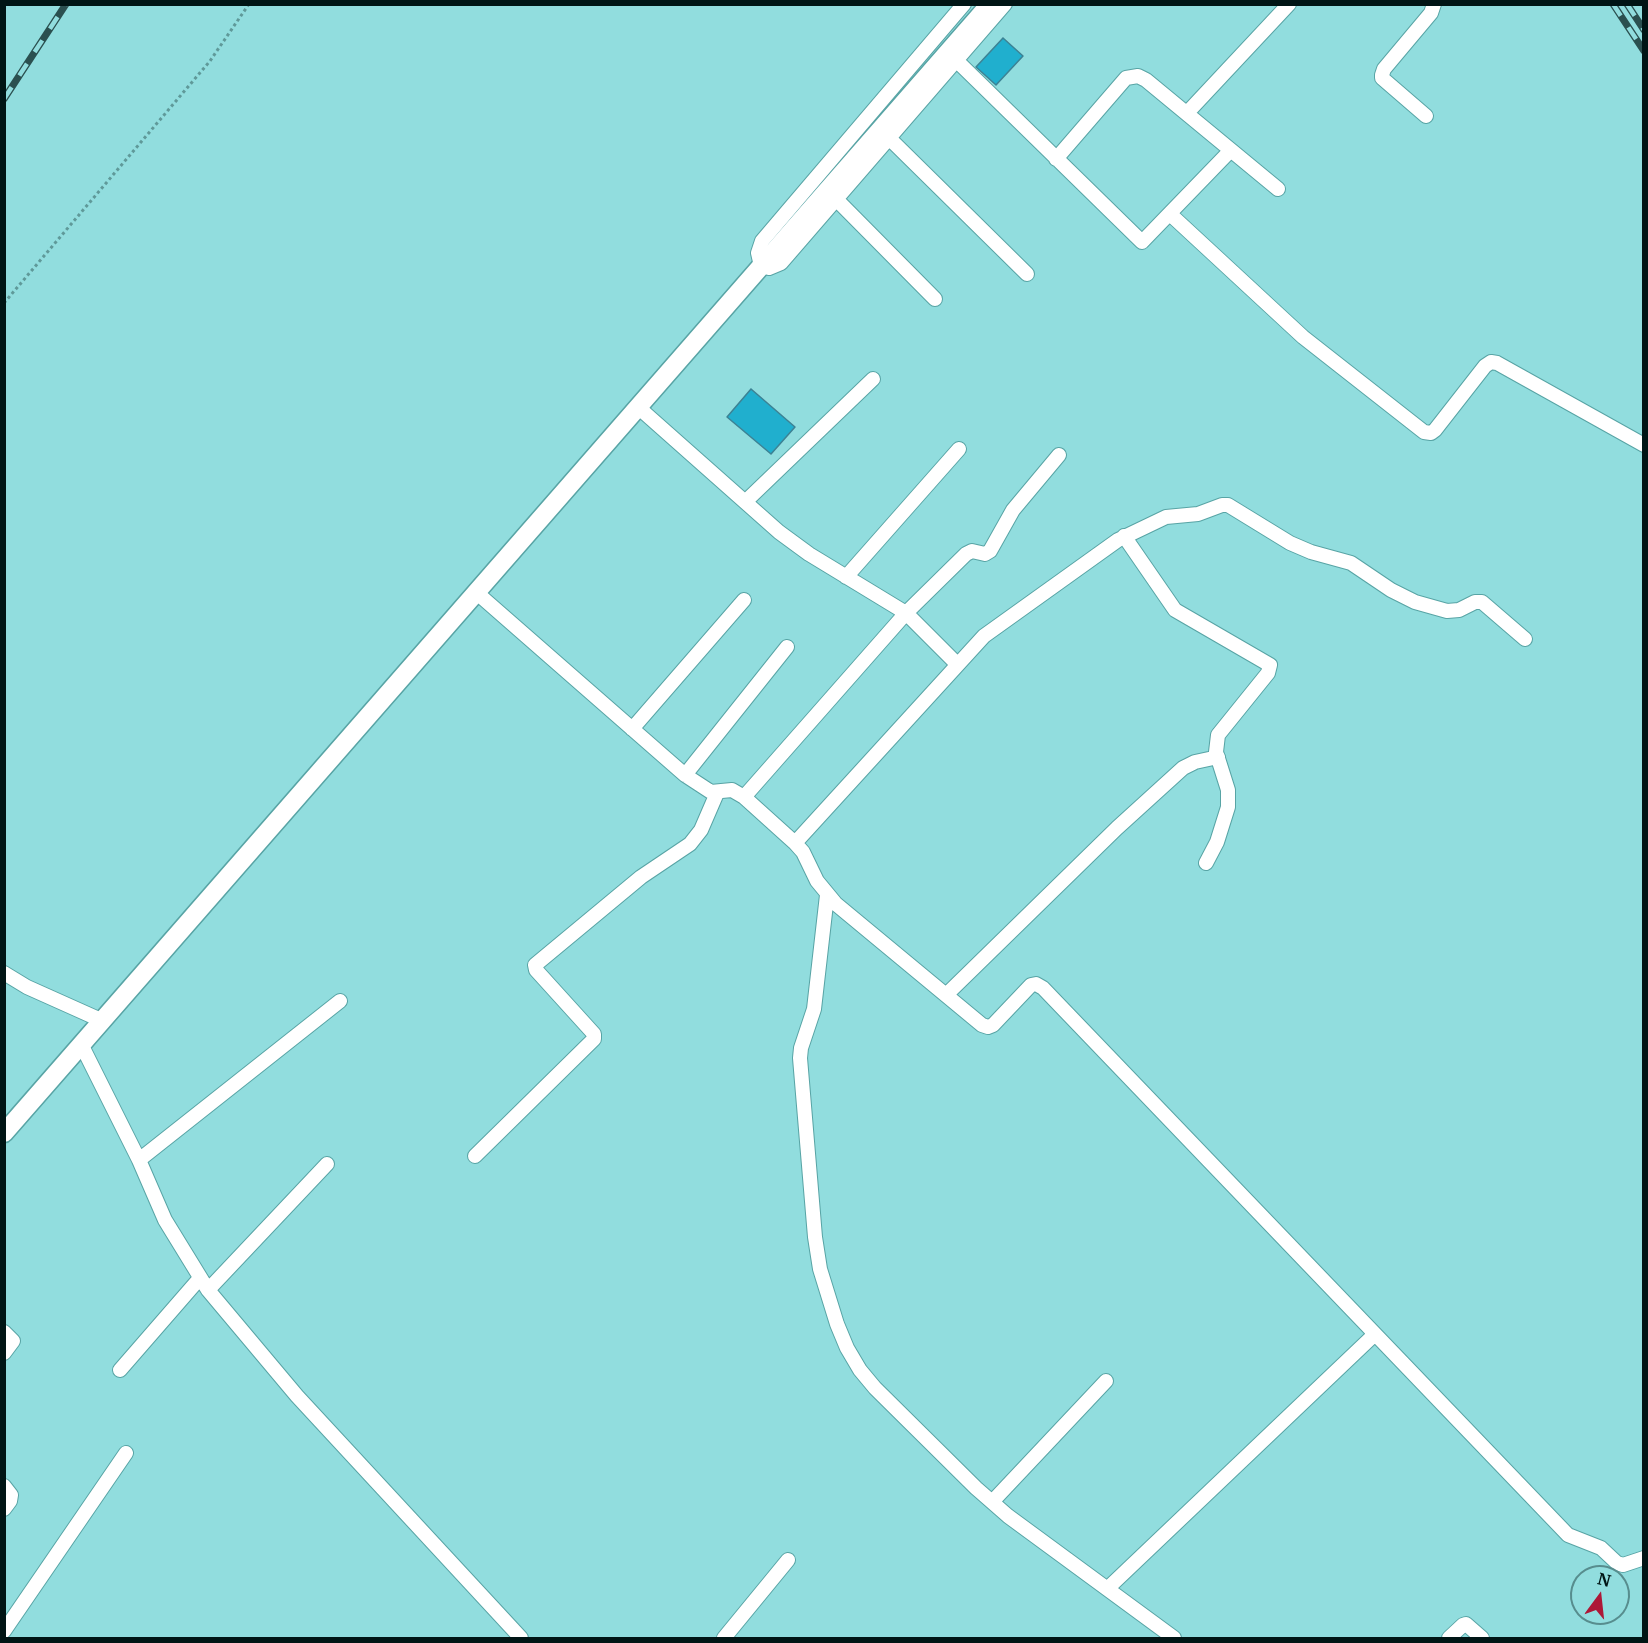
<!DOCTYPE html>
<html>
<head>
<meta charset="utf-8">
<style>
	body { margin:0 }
	#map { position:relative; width:1648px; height:1643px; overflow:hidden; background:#91ddde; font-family:Merriweather,serif }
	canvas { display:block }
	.frame { position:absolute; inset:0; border:6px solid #001515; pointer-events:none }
	.north { position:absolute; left:1570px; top:1565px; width:60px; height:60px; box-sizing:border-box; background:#91ddde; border:2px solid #578d8e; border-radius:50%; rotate:15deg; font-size:16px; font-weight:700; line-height:24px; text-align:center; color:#001515 }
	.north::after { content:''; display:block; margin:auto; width:21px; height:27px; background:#ad1837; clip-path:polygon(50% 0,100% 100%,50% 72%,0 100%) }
</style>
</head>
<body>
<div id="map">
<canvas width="1648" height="1643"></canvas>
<div class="frame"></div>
<div class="north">N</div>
</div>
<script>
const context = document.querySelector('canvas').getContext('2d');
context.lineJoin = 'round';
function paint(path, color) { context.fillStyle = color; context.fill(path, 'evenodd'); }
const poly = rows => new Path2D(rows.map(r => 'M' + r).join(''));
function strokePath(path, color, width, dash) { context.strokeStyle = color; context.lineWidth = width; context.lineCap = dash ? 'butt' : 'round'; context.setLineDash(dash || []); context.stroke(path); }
const building = poly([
	[1003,38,1023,56,996,85,976,67,1003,38],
	[751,389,795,427,771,454,727,417,751,389]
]);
paint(building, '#20afce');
strokePath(building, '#3c8294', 1.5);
const minor = poly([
	[964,4,762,241,758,253,761,266,769,268,781,263,1005,4],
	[957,61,1142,242,1231,150],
	[1187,113,1289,4],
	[1426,116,1382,78,1382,75,1384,69,1431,13,1434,4],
	[889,138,1027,274],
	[1056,159,1126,78,1138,76,1146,80,1278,189],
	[836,199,935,299],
	[1170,214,1303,337,1424,432,1431,433,1435,430,1485,366,1491,362,1497,363,1644,445],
	[638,407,779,532,809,554,906,613,957,664],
	[745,502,873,379],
	[1124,536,1175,610,1270,665,1268,673,1218,735,1216,752,1228,790,1228,807,1217,842,1206,863],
	[846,577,959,449],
	[477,593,685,775,711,792,732,790,744,797,795,843,803,852,817,881,836,904,982,1025,988,1027,993,1025,1031,985,1036,984,1043,988,1568,1535,1601,1548,1617,1563,1623,1565,1644,1558],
	[632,729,744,600],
	[685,775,787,647],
	[744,797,906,613,966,554,972,551,985,554,990,551,1013,510,1059,455],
	[795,843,984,636,1118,540,1166,517,1198,514,1222,505,1228,505,1290,543,1311,552,1351,563,1391,590,1415,602,1447,611,1459,610,1475,602,1482,602,1525,639],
	[827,895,814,1009,801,1048,800,1058,815,1237,820,1269,837,1324,847,1348,860,1370,875,1388,976,1488,1008,1516,1174,1638],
	[4,973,27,987,103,1021],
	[946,995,1117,828,1183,768,1195,762,1218,757],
	[81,1044,139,1160,165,1220,208,1290,297,1396,521,1638],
	[475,1156,594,1039,594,1034,536,970,535,965,641,877,690,844,701,830,717,793],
	[139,1160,340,1001],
	[208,1290,327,1164],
	[4,1332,13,1341,4,1353],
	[120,1370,200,1278],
	[4,1486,11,1495,10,1501,4,1509],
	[992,1502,1106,1381],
	[1107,1589,1375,1334],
	[4,1631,126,1453],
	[724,1638,788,1560],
	[1449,1638,1463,1625,1466,1624,1482,1638]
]);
const tertiary = poly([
	[4,1133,990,4]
]);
strokePath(minor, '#58a4a5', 16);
strokePath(tertiary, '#58a4a5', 21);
strokePath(poly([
	[4,303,210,61,249,4]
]), '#5f9999', 3, [3, 3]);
strokePath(minor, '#fff', 14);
strokePath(tertiary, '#fff', 18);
const rail = poly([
	[1613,4,1644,51],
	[1627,4,1644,30],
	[4,99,66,4]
]);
strokePath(rail, '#2b5050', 7);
strokePath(rail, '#91ddde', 4.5, [14]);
</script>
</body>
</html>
